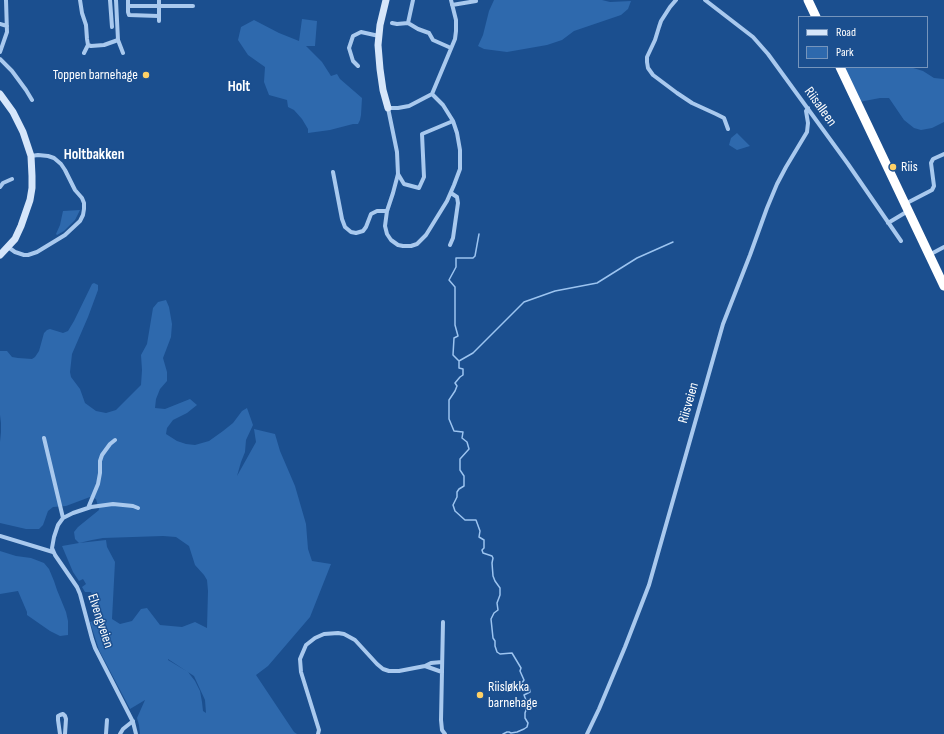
<!DOCTYPE html>
<html>
<head>
<meta charset="utf-8">
<style>
	body { margin:0 }
	#map { position:relative; width:944px; height:734px; overflow:hidden; background:#1b4f8f; font-family:"Sofia Sans Condensed",sans-serif }
	canvas { display:block }
	.legend { position:absolute; left:798px; top:16px; width:130px; height:52px; box-sizing:border-box; background:#1b4f8f; border:1px solid #7695bc; margin:0; padding:5px 7px; list-style:none; font-size:12px; color:#fff }
	.legend li { display:flex; align-items:center; gap:8px; height:20px }
	.legend b { width:20px; border:1px solid #7695bc }
</style>
</head>
<body>
<div id="map">
<canvas width="944" height="734"></canvas>
<ul class="legend">
<li><b style="height:5px;background:#d6e6fa"></b>Road</li>
<li><b style="height:11px;background:#2e69ad"></b>Park</li>
</ul>
</div>
<script>
const context = document.querySelector('canvas').getContext('2d');
context.lineJoin = 'round';
function paint(path, color) { context.fillStyle = color; context.fill(path, 'evenodd'); }
const poly = rows => new Path2D(rows.map(r => 'M' + r).join(''));
function strokePath(path, color, width, dash) { context.strokeStyle = color; context.lineWidth = width; context.lineCap = dash ? 'butt' : 'round'; context.setLineDash(dash || []); context.stroke(path); }
function write(font, color, halo, rows, align = 'center') {
  context.font = font + ' "Sofia Sans Condensed",sans-serif'; context.lineWidth = 3; context.setLineDash([]); context.textBaseline = 'middle'; context.strokeStyle = halo; context.fillStyle = color; for (const [text, x, y, turn = 0] of rows) {
    context.save(); context.translate(x, y); context.rotate((+turn || 0) * Math.PI / 180); context.textAlign = isNaN(turn) ? turn : align; if (halo) context.strokeText(text, 0, 0); context.fillText(text, 0, 0); context.restore();
  }
}
paint(poly([
	[494,0,602,0,610,2,631,1,628,9,621,15,574,31,562,40,547,45,507,52,484,49,478,46,483,35,489,11],
	[302,19,317,21,315,46,306,46,322,62,331,76,337,74,340,79,362,98,361,115,360,120,358,124,353,124,330,130,308,133,308,129,302,119,294,110,288,107,287,100,269,95,264,82,265,67,248,55,238,40,241,27,254,20,279,33,299,41],
	[841,67,910,67,923,71,934,78,944,79,944,122,932,128,921,130,914,128,904,120,889,98,880,98,859,102],
	[737,133,750,146,737,150,729,145,731,138],
	[80,210,75,220,64,231,57,235,56,234,60,225,63,211],
	[94,283,98,285,98,290,88,317,72,354,70,372,71,377,80,389,85,403,96,411,106,413,116,410,141,385,142,370,141,355,147,344,153,308,158,302,166,300,169,307,172,324,171,337,163,358,167,372,167,381,160,389,156,399,155,408,165,409,190,399,197,405,187,413,173,420,167,428,166,434,177,441,186,444,195,445,209,441,223,431,233,423,242,411,247,408,253,425,246,440,245,452,241,462,237,476,256,442,254,429,275,434,280,451,295,486,306,524,308,549,312,561,331,564,310,617,268,666,256,675,294,732,297,734,140,734,139,725,137,718,145,700,130,709,99,650,90,622,100,619,91,592,85,592,82,587,86,584,83,579,79,581,73,572,62,546,79,543,75,539,74,532,78,527,99,510,96,499,90,497,66,506,53,507,48,511,43,525,39,529,26,529,0,523,0,442,1,432,1,423,0,415,0,351,7,351,12,357,18,358,32,359,35,357,39,351,44,333,47,330,50,329,63,333,68,331,74,321,92,284],
	[163,536,176,537,189,546,195,565,204,575,207,580,208,591,207,628,195,622,182,627,160,625,147,608,141,609,132,621,120,624,112,619,115,562,107,547,106,540,79,543,92,540,103,538],
	[168,659,194,676,205,700,206,713,203,711,202,702,200,691,195,681,188,672,168,660],
	[0,551,16,556,31,558,44,563,49,569,54,581,57,590,66,612,68,621,68,635,60,636,50,631,27,615,27,612,18,591,0,594]
]), '#2e69ad');
strokePath(poly([
	[479,234,475,256,473,258,456,258,456,267,449,280,455,287,455,325,458,336,454,338,453,355,459,361,459,368,463,369,463,375,460,377,455,383,457,386,455,391,449,400,449,419,454,431,463,432,462,438,467,442,469,449,460,459,460,470,464,476,464,486,459,489,457,492,457,497,453,505,455,511,465,520,476,520,480,531,479,537,484,540,484,548,482,550,483,553,492,556,493,558,492,563,493,576,495,581,500,588,500,595,497,603,498,610,494,613,491,619,493,638,495,641,495,646,497,652,500,654,512,653,521,668,520,671,524,680,522,683,522,686,526,686,529,687,530,692,524,695,527,703,525,706,526,710,525,713,525,718,528,723,527,727,524,729,517,732,511,733,509,732,507,732,503,734],
	[459,361,473,353,524,302,555,291,597,283,637,258,673,242]
]), '#9cc4f0', 1.5);
strokePath(poly([
	[80,0,82,13,86,25,87,39,88,45,91,46,104,45,118,40],
	[110,0,112,27],
	[116,0,118,40,123,53],
	[128,0,128,12,129,15,158,16],
	[159,0,159,21],
	[413,0,408,23,418,29,429,33,433,40,451,48],
	[676,0,670,7,661,21,659,27,655,40,647,57,647,62,648,68,653,75,677,93,692,103,716,114,724,118,728,129],
	[705,0,753,37,768,54,848,164,901,241],
	[452,5,476,1],
	[128,6,193,6],
	[392,23,397,24,408,23],
	[0,24,7,26],
	[0,52,7,32,6,0],
	[84,53,88,45],
	[0,59,12,71,26,90,32,100],
	[358,66,353,61,349,48,353,36,361,32,379,36],
	[432,94,443,105,453,121,457,133,460,150,460,169,454,185,447,201,426,235,417,244,411,246,403,246,398,245,391,240,387,234,385,226,387,211,393,193,398,174,397,152,388,108,398,108,409,106,432,94],
	[432,94,455,39,456,31,456,20,451,0],
	[333,172,342,219,345,227,351,232,356,233,363,231,366,227,371,214,377,211,387,211],
	[398,174,404,184,419,188,424,177,422,134,453,121],
	[0,187,3,183,12,179],
	[905,204,932,190,934,186,931,163,933,159,944,154],
	[888,223,908,211],
	[450,245,453,238,458,203,457,197,451,193],
	[8,247,15,252,24,255,28,255,37,252,65,235,80,221,83,215,84,209,84,203,82,198,75,190,65,170,61,164,54,158,48,156,38,155,31,156],
	[929,255,944,247],
	[44,438,63,518],
	[88,508,98,484,100,473,100,461,102,455,110,444,115,440],
	[0,536,53,552],
	[443,622,441,720,442,730,445,734],
	[425,666,442,672],
	[60,734,58,720,58,716,60,715,63,714,65,716,66,719,65,734],
	[106,734,107,720],
	[120,734,123,729,133,721],
	[136,734,133,722,95,648,92,639,80,594,77,587,55,555,52,548,54,537,58,525,63,518,73,513,91,507,113,504,133,506,138,508],
	[318,734,319,730,301,672,300,659,306,645,315,638,324,634,338,633,344,634,355,640,377,664,383,669,389,671,399,671,425,666,431,663,442,662],
	[587,734,599,709,625,647,649,585,723,324,750,255,767,208,777,184,786,167,807,132,808,123,806,111,808,108]
]), '#a9c9ee', 4);
strokePath(poly([
	[386,0,380,25,378,45,380,69,383,90,388,108],
	[0,94,13,112,23,132,31,156,32,176,32,188,30,200,21,226,15,239,0,255]
]), '#d6e6fa', 7);
strokePath(poly([
	[808,0,816,17],
	[840,67,944,286]
]), '#fff', 9);
for (const [x, y, r, color] of [
	[146,75,4,"#ffd166"],
	[893,167,4,"#ffd166"],
	[480,695,4,"#ffd166"]
]) { const dot = new Path2D(); dot.arc(x, y, r, 0, 2 * Math.PI); context.fillStyle = color; context.fill(dot); strokePath(dot, '#1b4f8f', 1.5); }
write('14px', '#fff', '#1b4f8f', [
	["Toppen barnehage",138,75,"right"],
	["Riis",901,167],
	["Riisløkka",488,687],
	["barnehage",488,703]
], 'left');
write('14px', '#fff', '#1b4f8f', [
	["Riisalleen",820,107,54],
	["Riisveien",689,403,-74],
	["Elvengveien",100,621,72]
]);
write('bold 15px', '#fff', '#1b4f8f', [
	["Holt",239,87],
	["Holtbakken",94,155]
]);
</script>
</body>
</html>
